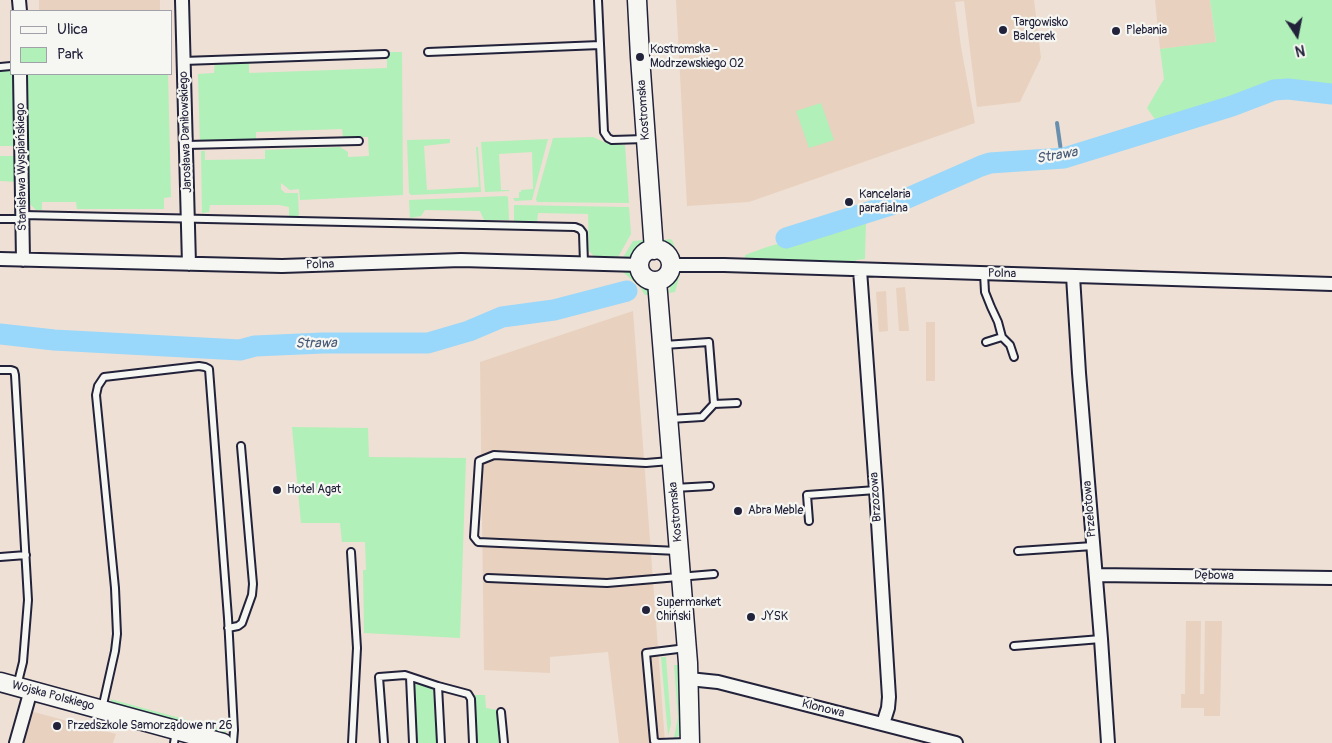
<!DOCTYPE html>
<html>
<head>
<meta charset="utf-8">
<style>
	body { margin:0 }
	#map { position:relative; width:1332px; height:743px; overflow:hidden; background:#eee0d4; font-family:Pangolin,sans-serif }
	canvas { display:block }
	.legend { position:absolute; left:10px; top:10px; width:162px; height:65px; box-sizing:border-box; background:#f6f6f2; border:1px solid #a1a1a9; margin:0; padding:6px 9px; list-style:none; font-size:15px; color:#22223b }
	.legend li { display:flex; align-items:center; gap:10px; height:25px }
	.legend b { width:25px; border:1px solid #a1a1a9 }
	.north { position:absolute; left:1272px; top:10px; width:50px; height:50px; -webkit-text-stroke:4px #f6f6f2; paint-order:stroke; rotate:169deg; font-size:14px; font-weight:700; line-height:20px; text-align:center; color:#22223b }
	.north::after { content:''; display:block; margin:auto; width:18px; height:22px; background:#22223b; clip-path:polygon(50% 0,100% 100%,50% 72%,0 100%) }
</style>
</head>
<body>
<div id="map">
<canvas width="1332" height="743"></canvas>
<ul class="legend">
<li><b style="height:6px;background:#f6f6f2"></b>Ulica</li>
<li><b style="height:14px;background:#b1f0b8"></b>Park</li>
</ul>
<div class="north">N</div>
</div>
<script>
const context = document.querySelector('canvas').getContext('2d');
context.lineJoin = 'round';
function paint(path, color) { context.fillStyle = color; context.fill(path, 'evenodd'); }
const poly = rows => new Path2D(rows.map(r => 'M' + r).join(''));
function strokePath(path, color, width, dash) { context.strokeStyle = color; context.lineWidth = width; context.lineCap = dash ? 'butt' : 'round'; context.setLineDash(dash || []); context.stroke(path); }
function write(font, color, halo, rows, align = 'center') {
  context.font = font + ' Pangolin,sans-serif'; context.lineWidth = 4.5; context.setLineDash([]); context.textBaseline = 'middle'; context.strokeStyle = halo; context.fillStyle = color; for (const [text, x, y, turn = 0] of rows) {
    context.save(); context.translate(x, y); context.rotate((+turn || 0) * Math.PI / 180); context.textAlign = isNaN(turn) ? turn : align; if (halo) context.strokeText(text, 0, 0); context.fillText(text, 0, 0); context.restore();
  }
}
paint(poly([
	[39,0,160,0,160,11,39,11],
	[676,0,1034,0,1041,58,1020,102,977,107,964,1,955,2,961,47,975,123,749,202,687,206],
	[1155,0,1210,0,1216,43,1160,49],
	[905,287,909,331,899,331,896,288],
	[886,291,888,331,879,332,876,292],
	[633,311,665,743,619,743,608,652,550,657,550,673,484,670,480,362],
	[926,322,935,322,935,381,926,381],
	[1186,621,1201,621,1200,694,1204,694,1205,621,1222,621,1220,716,1204,716,1204,708,1181,708,1181,694,1185,694],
	[30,711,116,734,113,743,22,743]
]), '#e8d1bf');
paint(poly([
	[1210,0,1332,0,1332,88,1298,86,1274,87,1226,104,1159,125,1147,108,1164,79,1160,49,1216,42],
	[387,52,402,52,403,195,300,200,299,189,290,190,281,183,281,189,285,193,298,193,299,221,289,221,289,207,279,205,210,205,209,212,202,213,201,151,205,151,205,160,265,159,265,150,340,147,348,152,348,157,369,156,368,137,343,137,342,129,256,132,256,140,200,145,198,74,214,73,215,60,249,59,249,73,387,68],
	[0,71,11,71,11,74,13,74,16,146,0,146],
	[26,74,168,74,171,197,164,198,164,209,77,209,76,202,42,202,42,210,36,210,30,204],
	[821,103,834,140,809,148,796,111],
	[593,137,606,143,625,145,629,203,537,202,536,199,553,138],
	[450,139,450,143,424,146,427,190,479,187,476,147,478,147,481,192,411,195,409,193,407,140],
	[548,139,532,200,515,201,513,198,519,198,519,192,521,192,521,190,533,189,532,152,499,154,501,190,509,190,509,191,485,192,481,142],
	[0,156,17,156,18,182,0,181],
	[506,196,508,197,509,220,484,220,480,211,425,210,421,216,410,218,409,200],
	[514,205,627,207,629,207,631,234,617,259,596,258,589,251,588,214,538,213,537,222,514,221],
	[866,219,865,259,856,260,855,264,745,261,745,255,767,247],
	[670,239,672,240,680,259,668,252,665,248,663,240],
	[643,240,642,247,636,254,632,257,622,259,633,241],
	[623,270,638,275,642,278,646,283,649,295,645,295,640,287,623,272],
	[680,274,675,292,669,293,671,282],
	[292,427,368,428,369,457,466,458,460,638,364,633,363,570,366,570,365,542,342,542,340,523,301,523],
	[661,657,666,657,671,724,668,736],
	[674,665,678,665,681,735,674,738,678,717],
	[413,684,428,686,433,690,437,743,417,743],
	[474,695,485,695,486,708,497,710,499,743,476,743],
	[110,699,191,721,190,725,113,703],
	[200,723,227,731,224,734,199,727]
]), '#b1f0b8');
const water = poly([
	[627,289,629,293,603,301,599,293,604,295,627,289]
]);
paint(water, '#99d7fb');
strokePath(water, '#698fae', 1);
strokePath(poly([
	[1057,123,1062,158]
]), '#698fae', 4);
strokePath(poly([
	[786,238,894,204,981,166,990,163,1064,158,1232,106,1274,90,1288,89,1332,94],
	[0,334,54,340,240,350,255,346,323,343,428,343,469,331,502,317,554,310,627,291]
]), '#99d7fb', 21);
const lane = poly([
	[598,0,604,132,608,138,612,140,645,139],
	[428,52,600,45],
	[183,61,385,54],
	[0,67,11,66],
	[186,145,359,141],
	[23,215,575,227,580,229,583,233,584,263],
	[0,219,23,219],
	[984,274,985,292,991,307,998,322,1002,337,1010,345,1014,357],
	[986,342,1002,337],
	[664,345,709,342,714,404,737,403],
	[0,370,11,370,14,371,15,375,28,600,23,662,17,686],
	[670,419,702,417,714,404],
	[670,461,646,463,494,455,479,461,474,537,478,542,678,551],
	[674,488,710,486],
	[809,521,807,495,876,490],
	[1018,551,1093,546],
	[351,552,357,648,352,743],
	[0,557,26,555],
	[488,578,607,583,714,574],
	[228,628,238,626,242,623,252,595,253,584,241,446],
	[1014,646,1101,639],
	[686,648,646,653,654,741,658,743,687,742],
	[410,677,413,743],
	[102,709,115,651,117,634,115,588,96,395,98,386,104,377,199,366,205,367,209,369,228,618,234,730,233,743],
	[501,712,504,743],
	[174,743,176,731],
	[384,743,379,677,405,675,438,686],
	[441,743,438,686,468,694,471,699,473,743]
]);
const street = poly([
	[19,0,20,11],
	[182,0,189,264],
	[20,74,23,260],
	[0,259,282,266,461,260,640,265],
	[671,265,724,265,1332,284],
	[860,270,876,490,889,697,888,708,883,724],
	[1073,276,1079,373,1101,639,1108,743],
	[1096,575,1332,578],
	[689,679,718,682,956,743],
	[16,743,31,690]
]);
const secondary = poly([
	[637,0,640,57,654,250],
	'639 265a16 16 0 1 1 32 0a16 16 0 1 1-32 0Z',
	[657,281,688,663,690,743],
	[0,682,223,743]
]);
strokePath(lane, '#22223b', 10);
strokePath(street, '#22223b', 16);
strokePath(secondary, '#22223b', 21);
strokePath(lane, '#f6f6f2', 6);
strokePath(street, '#f6f6f2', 12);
strokePath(secondary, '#f6f6f2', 18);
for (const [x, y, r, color] of [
	[1003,30,5,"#22223b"],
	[1116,31,5,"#22223b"],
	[640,57,5,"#22223b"],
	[849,202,5,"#22223b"],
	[277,490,5,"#22223b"],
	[738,511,5,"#22223b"],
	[646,610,5,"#22223b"],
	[751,617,5,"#22223b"],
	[57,726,5,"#22223b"]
]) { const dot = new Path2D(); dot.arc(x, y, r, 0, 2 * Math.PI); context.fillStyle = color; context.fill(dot); strokePath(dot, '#f6f6f2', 2); }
write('12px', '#22223b', '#f6f6f2', [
	["Targowisko",1013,23],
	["Balcerek",1013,37],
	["Plebania",1126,31],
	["Kostromska -",650,50],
	["Modrzewskiego 02",650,64],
	["Kancelaria",859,195],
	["parafialna",859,209],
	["Hotel Agat",287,490],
	["Abra Meble",748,511],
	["Supermarket",656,603],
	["Chiński",656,617],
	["JYSK",761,617],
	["Przedszkole Samorządowe nr 26",67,726]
], 'left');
write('12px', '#22223b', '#f6f6f2', [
	["Kostromska",644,110,-94],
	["Jarosława Daniłowskiego",186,132,-92],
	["Stanisława Wyspiańskiego",22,167,-91],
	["Polna",320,265,-2],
	["Polna",1002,274,1],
	["Brzozowa",876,497,-94],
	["Przelotowa",1090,509,-95],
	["Kostromska",676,512,-95],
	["Dębowa",1214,576,1],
	["Wojska Polskiego",53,696,15],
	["Klonowa",823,709,14]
]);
write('italic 14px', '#465875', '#f6f6f2', [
	["Strawa",1057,156,-10],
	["Strawa",316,344,-1]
]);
</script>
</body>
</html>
